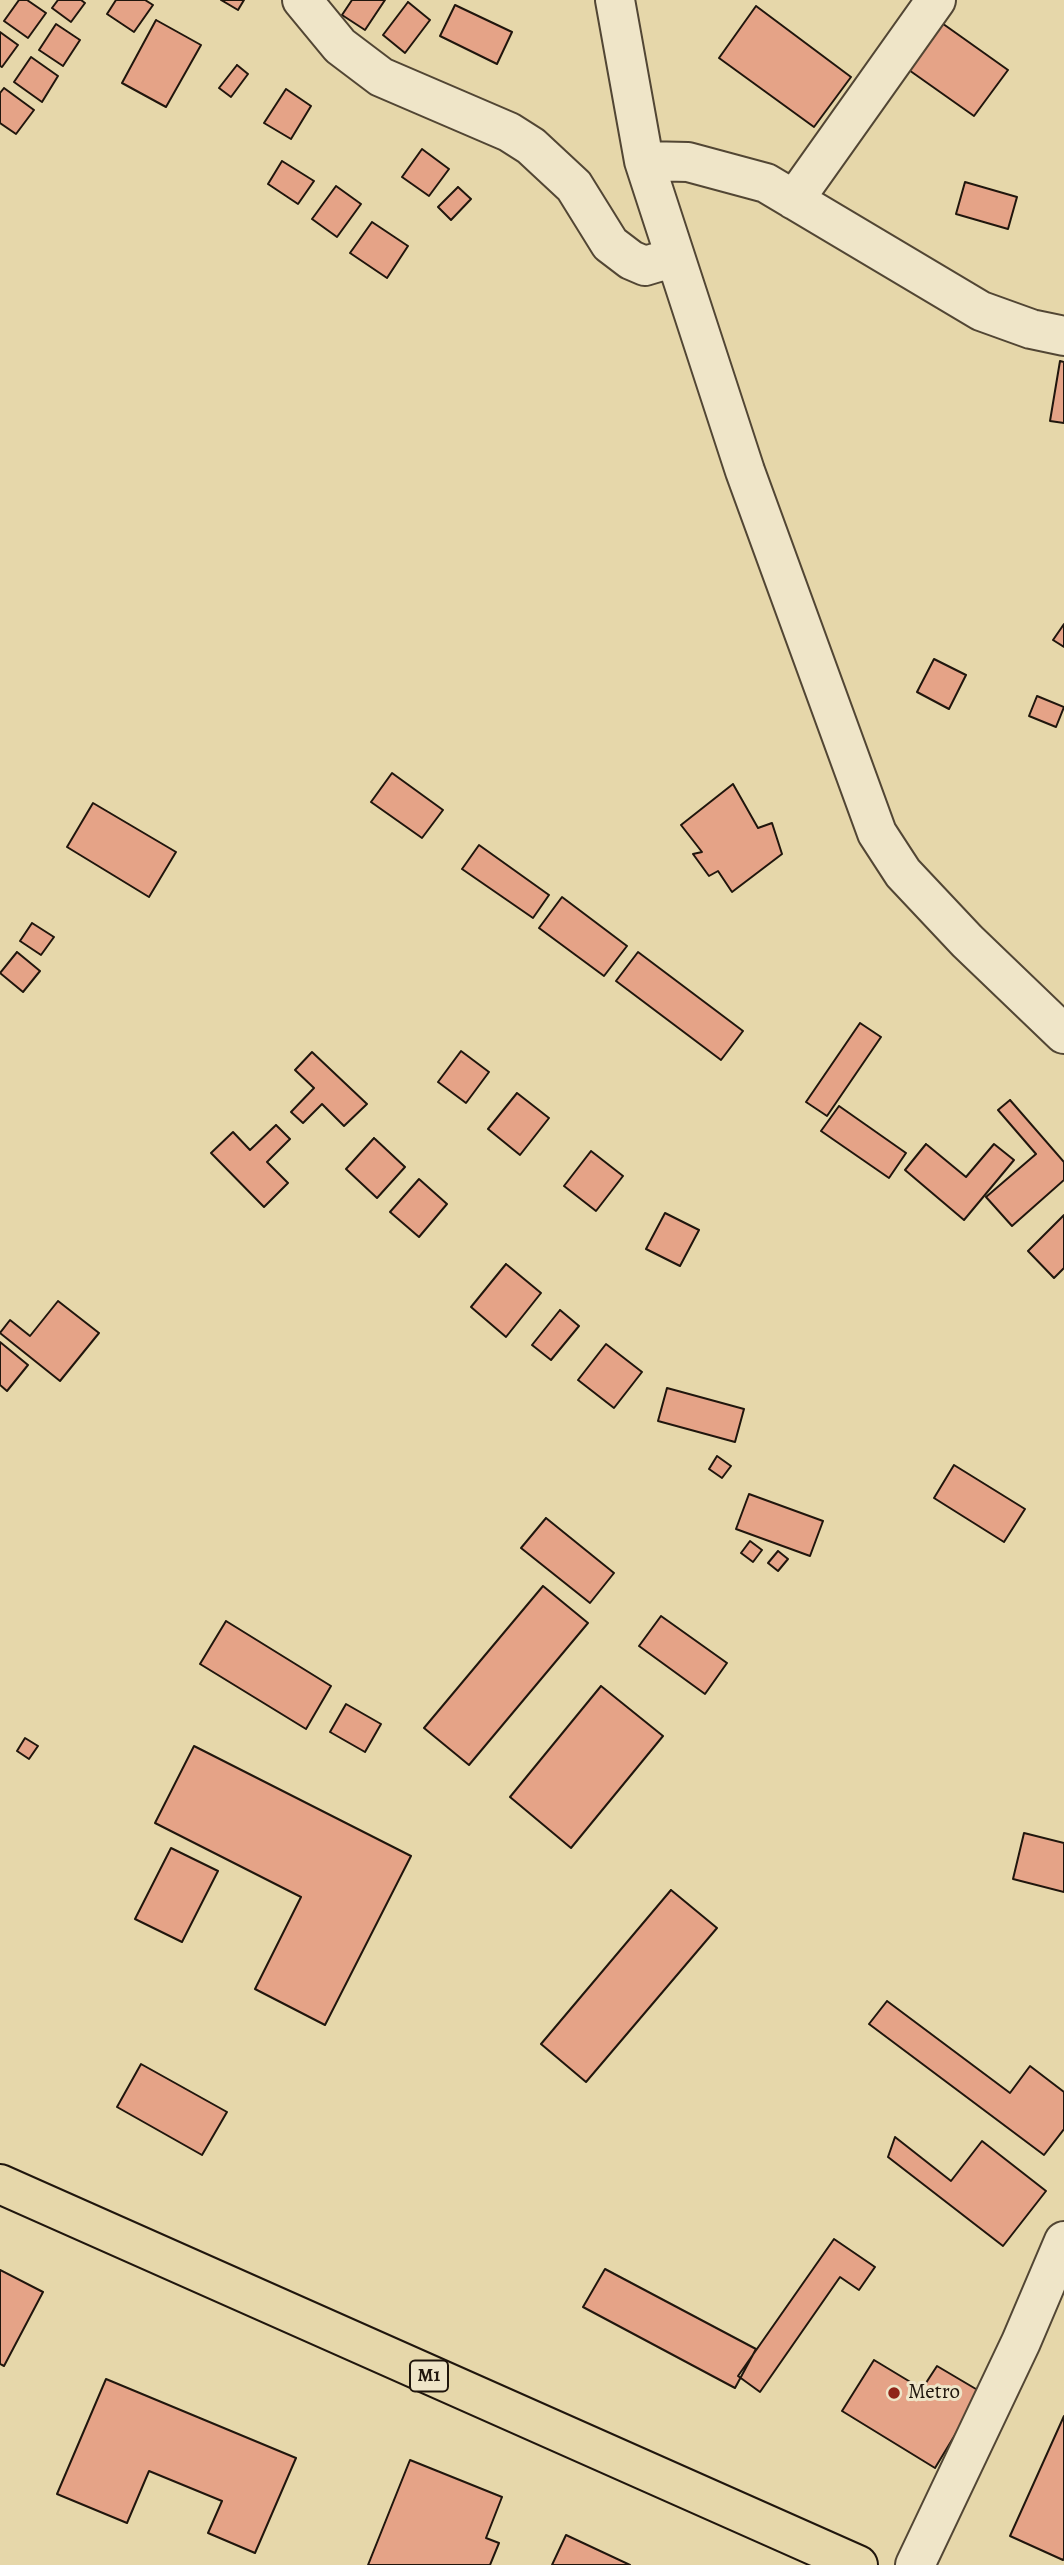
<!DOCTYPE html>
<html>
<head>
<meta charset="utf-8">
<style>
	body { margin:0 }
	canvas { display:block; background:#e6d7aa }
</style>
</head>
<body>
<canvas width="1064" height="2565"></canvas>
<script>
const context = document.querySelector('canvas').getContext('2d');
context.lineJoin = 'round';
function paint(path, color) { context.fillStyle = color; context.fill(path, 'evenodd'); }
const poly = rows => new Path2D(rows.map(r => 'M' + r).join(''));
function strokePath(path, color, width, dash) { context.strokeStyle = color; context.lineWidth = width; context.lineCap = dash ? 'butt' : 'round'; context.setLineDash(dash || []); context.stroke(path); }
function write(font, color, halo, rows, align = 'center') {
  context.font = font + ' Alegreya,serif'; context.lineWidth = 6; context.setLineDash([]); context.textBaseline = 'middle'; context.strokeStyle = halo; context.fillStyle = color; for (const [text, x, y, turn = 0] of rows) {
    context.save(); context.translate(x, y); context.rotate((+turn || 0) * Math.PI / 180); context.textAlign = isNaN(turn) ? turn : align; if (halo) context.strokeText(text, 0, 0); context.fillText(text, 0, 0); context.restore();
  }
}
const building = poly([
	[19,0,27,0,46,13,28,38,4,21,19,0],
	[58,0,81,0,85,3,71,22,52,8,58,0],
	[116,0,145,0,153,5,134,32,107,14,116,0],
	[221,0,244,0,238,10,221,0],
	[352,0,385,0,365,30,342,15,352,0],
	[408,2,430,20,405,53,383,35,408,2],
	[455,5,512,32,497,64,440,36,455,5],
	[756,6,851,77,814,127,719,58,756,6],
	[932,16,1008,70,974,116,899,63,932,16],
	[156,20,201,45,166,107,122,83,156,20],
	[56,24,80,40,63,66,39,50,56,24],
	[0,32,18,45,2,67,0,66,0,32],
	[31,57,58,76,42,102,14,82,31,57],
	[237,65,248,74,231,97,219,88,237,65],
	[4,88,34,110,16,134,0,123,0,93,4,88],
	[286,89,311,106,291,139,264,123,286,89],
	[422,149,449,169,429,196,402,177,422,149],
	[282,161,314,181,298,204,268,184,282,161],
	[965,182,1017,197,1008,229,956,214,965,182],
	[336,186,361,204,337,237,312,219,336,186],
	[458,187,471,199,451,220,438,207,458,187],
	[372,222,408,246,387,278,350,253,372,222],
	[1060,361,1064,362,1064,423,1050,421,1060,361],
	[1064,624,1064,647,1053,640,1064,624],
	[934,659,966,675,949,709,917,692,934,659],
	[1037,696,1064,707,1056,727,1029,716,1037,696],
	[392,773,443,810,422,838,371,802,392,773],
	[733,784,758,828,772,823,782,854,732,892,718,871,709,876,693,854,702,852,681,825,733,784],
	[93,803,176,852,149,897,67,847,93,803],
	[479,845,549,895,533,918,462,869,479,845],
	[562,897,627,946,604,976,539,928,562,897],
	[32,923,54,937,41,955,20,941,32,923],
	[17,952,40,971,23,992,0,973,17,952],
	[638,952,743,1031,721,1060,616,981,638,952],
	[860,1023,881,1037,827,1116,806,1102,860,1023],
	[461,1051,489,1072,466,1103,438,1082,461,1051],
	[312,1052,367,1104,344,1126,322,1104,303,1123,291,1112,314,1088,295,1070,312,1052],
	[517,1093,549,1118,520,1155,488,1129,517,1093],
	[1010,1100,1064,1162,1064,1180,1012,1226,986,1197,1036,1154,998,1110,1010,1100],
	[839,1106,906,1153,889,1178,821,1131,839,1106],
	[276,1125,290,1139,267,1162,288,1183,264,1207,211,1153,233,1132,250,1150,276,1125],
	[374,1138,405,1167,377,1198,346,1169,374,1138],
	[926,1144,966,1177,994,1144,1014,1160,964,1220,905,1170,926,1144],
	[591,1151,623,1176,596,1211,564,1186,591,1151],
	[419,1179,447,1204,419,1237,390,1212,419,1179],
	[665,1213,699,1230,680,1266,646,1249,665,1213],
	[1064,1215,1064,1268,1054,1278,1028,1251,1064,1215],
	[506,1264,541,1293,506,1337,471,1307,506,1264],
	[58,1301,99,1333,60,1381,0,1333,10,1320,30,1336,58,1301],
	[560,1310,579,1326,551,1360,532,1345,560,1310],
	[0,1342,28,1365,7,1391,0,1385,0,1342],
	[606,1344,642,1372,614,1408,578,1380,606,1344],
	[667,1388,744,1409,735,1442,658,1421,667,1388],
	[717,1456,731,1466,722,1478,709,1469,717,1456],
	[954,1465,1025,1509,1004,1542,934,1498,954,1465],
	[749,1494,823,1521,810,1556,736,1529,749,1494],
	[546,1518,614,1573,590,1603,521,1548,546,1518],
	[750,1541,762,1550,753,1562,741,1553,750,1541],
	[778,1551,788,1559,778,1571,768,1563,778,1551],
	[543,1586,588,1623,469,1765,424,1728,543,1586],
	[661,1616,727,1663,705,1694,639,1646,661,1616],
	[226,1621,331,1686,306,1729,200,1664,226,1621],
	[601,1686,663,1736,571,1848,510,1797,601,1686],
	[346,1704,381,1724,365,1752,330,1732,346,1704],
	[25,1738,38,1746,29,1759,17,1751,25,1738],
	[194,1746,411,1856,325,2025,255,1989,301,1897,155,1823,194,1746],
	[1024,1833,1064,1843,1064,1892,1013,1879,1024,1833],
	[171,1848,218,1871,182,1942,135,1919,171,1848],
	[671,1890,717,1928,586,2082,541,2044,671,1890],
	[887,2001,1010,2093,1030,2066,1064,2092,1064,2129,1044,2155,869,2024,887,2001],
	[141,2064,227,2112,202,2155,117,2107,141,2064],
	[895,2137,951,2181,982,2141,1046,2191,1003,2246,888,2157,895,2137],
	[834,2239,875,2267,859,2290,840,2277,760,2392,738,2376,834,2239],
	[605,2269,756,2349,735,2388,583,2307,605,2269],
	[0,2270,43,2292,4,2366,0,2364,0,2270],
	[874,2360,922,2389,937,2366,981,2392,935,2468,842,2411,874,2360],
	[106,2379,296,2458,255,2553,208,2533,222,2501,149,2471,127,2523,57,2494,106,2379],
	[1064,2416,1064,2558,1063,2560,1010,2536,1064,2416],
	[410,2460,502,2497,486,2538,499,2543,490,2565,368,2565,410,2460],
	[566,2535,630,2565,552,2565,566,2535]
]);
paint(building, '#e5a387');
strokePath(building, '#20160d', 2);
const minor = poly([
	[302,0,340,46,381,77,509,132,531,146,574,186,610,244,631,260,645,266,675,257],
	[615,0,644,161,745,471,877,833,903,873,967,941,1064,1034],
	[644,161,688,162,766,183,981,311,1031,329,1064,336],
	[794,200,936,0],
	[915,2565,1021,2342,1064,2241]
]);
const highway = poly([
	[0,2184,858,2565]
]);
strokePath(minor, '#524634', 42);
strokePath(highway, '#20160d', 42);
strokePath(minor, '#efe5c8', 38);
strokePath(highway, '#e6d7aa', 38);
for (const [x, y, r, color] of [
	[894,2393,7,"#8f2418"]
]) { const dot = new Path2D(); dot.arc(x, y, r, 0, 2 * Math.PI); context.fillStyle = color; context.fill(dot); strokePath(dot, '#efe5c8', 2.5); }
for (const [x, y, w] of [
	[429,2376,38]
]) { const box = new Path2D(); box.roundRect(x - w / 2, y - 15.5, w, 31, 5); context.fillStyle = '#efe5c8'; context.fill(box); strokePath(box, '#20160d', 2); }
write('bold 19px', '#20160d', null, [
	["M1",429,2376]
]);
write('21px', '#20160d', '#efe5c8', [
	["Metro",908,2393]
], 'left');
</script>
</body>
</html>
